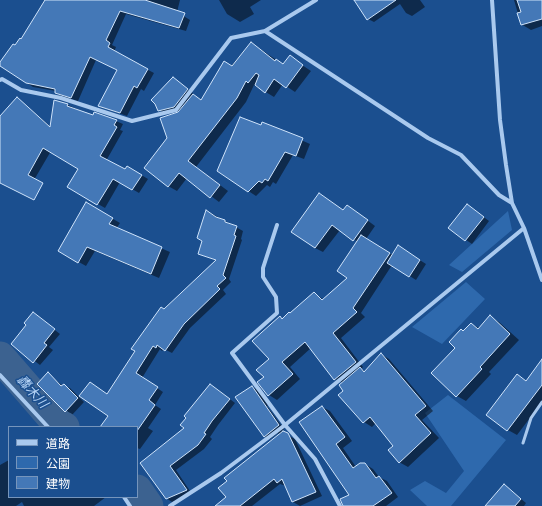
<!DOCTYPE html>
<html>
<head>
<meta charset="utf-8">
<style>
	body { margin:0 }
	#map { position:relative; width:542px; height:506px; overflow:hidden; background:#1b4f8f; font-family:"IBM Plex Sans","Noto Sans JP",sans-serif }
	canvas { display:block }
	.legend { position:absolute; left:8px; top:426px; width:130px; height:72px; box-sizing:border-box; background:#1b4f8f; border:1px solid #7695bc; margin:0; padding:5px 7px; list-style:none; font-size:12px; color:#fff }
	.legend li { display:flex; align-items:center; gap:8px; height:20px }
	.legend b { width:20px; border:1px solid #7695bc }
</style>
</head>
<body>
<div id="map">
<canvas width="542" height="506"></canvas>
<ul class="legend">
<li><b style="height:5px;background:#a9c9ee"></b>道路</li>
<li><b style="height:11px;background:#2e69ad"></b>公園</li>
<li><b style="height:11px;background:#4478b7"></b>建物</li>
</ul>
</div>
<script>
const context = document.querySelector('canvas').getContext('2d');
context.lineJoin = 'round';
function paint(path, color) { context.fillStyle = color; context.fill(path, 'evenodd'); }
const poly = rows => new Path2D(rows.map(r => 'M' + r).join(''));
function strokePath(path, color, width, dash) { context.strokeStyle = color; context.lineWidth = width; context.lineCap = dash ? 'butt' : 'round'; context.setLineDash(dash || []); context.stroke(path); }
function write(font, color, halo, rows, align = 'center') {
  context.font = font + ' "IBM Plex Sans","Noto Sans JP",sans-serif'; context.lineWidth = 3; context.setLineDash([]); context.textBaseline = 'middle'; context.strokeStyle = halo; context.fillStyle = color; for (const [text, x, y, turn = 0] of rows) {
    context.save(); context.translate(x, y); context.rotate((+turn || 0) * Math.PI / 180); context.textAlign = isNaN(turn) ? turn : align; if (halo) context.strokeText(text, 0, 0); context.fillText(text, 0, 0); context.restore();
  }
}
paint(poly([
	[508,211,512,230,462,272,449,265],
	[466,282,485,299,442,344,412,327],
	[448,395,506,440,451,506,427,506,410,490,425,481,446,493,464,471,425,413]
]), '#2e69ad');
paint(poly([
	[45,0,180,0,177,12,190,20,186,31,126,14,112,45,116,47,114,52,154,73,144,91,141,89,127,116,99,106,118,70,96,60,78,101,62,96,56,93,56,91,33,87,0,65,22,40],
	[219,0,261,0,250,7,254,14,240,22,227,14],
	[355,0,420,0,425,7,412,16,406,13,400,4,374,22,368,19],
	[511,0,542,0,542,26,531,30,521,24,514,0],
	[251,43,284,65,290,57,311,71,295,92,283,84,274,97,254,85,246,102,196,167,228,191,219,202,187,178,177,191,168,186,168,138,182,110,165,114,159,110,173,78,193,93,192,94,202,100],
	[17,98,51,127,54,101,68,105,93,117,116,121,123,124,120,130,123,131,106,161,126,171,128,167,148,179,139,193,120,182,105,208,68,187,79,168,51,151,34,180,0,152,0,123],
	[263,123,310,144,304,159,293,155,276,184,273,182,270,187,267,185,256,196,218,171],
	[319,194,344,211,355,211,375,226,366,239,393,255,404,250,426,264,416,280,392,265,361,313,365,317,341,338,363,367,361,369,366,372,381,354,389,359,433,411,422,420,439,438,408,467,399,462,394,446,376,423,372,427,364,422,345,391,343,383,335,379,311,348,290,367,300,379,277,400,269,395,265,378,280,317,282,319,291,314,314,293,324,300,348,278,358,242,340,230,323,252,315,248],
	[86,203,120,223,116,229,170,252,159,278,95,251,86,266,59,251],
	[473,209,489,221,472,244,449,228],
	[207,211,243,231,241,239,242,240,229,279,231,282,223,290,226,294,190,328,172,353,164,349,162,351,160,349,142,378,163,392,155,405,161,409,148,428,153,431,140,449,137,448,137,427,107,427,110,415,108,395,165,310,217,261,199,253,203,241],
	[33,313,60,334,49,347,53,350,40,365,12,344,28,325],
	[490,317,499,322,519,340,489,372,491,374,466,401,457,396,457,348,464,332,471,324,479,328],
	[542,373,542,402,517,435,508,430,517,376,527,381],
	[48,374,63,386,70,388,84,402,72,415,66,411],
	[252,387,258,390,268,405,267,406,284,429,281,432,295,439,322,496,300,506,293,502,286,486,280,484,252,506,228,506,280,435,278,433,270,439,264,436],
	[217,389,235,403,218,425,210,437,212,439,204,449,176,470,192,494,172,502,166,498,141,463,186,428],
	[322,407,330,411,352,441,343,448,356,467,365,464,373,469,379,477,387,481,398,497,386,506,349,506,350,495],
	[9,460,9,497,106,497,94,506,24,506,22,502,16,506,0,506,0,465],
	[504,485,526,503,524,506,486,506]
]), '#0007');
strokePath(poly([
	[0,357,58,424,64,427],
	[137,490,148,506]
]), '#3c6290', 31);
const building = poly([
	[45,0,145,0,185,13,179,28,120,11,106,40,110,43,108,47,148,69,137,88,134,86,120,113,98,106,117,70,90,57,71,98,55,93,55,89,26,83,0,66,0,62,13,44,15,45,20,38,21,39,45,0],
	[354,0,396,0,367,20,354,0],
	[517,0,542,0,542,19,521,25,517,13,521,12,517,0],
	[251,42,275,61,276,59,283,64,290,55,303,65,286,88,274,79,265,93,255,85,259,75,256,73,248,83,246,81,237,98,188,161,220,185,210,198,179,173,168,187,144,168,167,138,160,118,178,112,193,94,201,100,224,61,232,66,251,42],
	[173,77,188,89,174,107,158,111,155,104,151,100,173,77],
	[17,97,50,127,54,100,68,104,67,106,93,115,94,112,117,120,114,125,117,127,100,156,125,169,127,166,142,175,132,190,113,179,97,205,67,187,78,169,43,148,28,175,43,183,34,200,0,183,0,116,17,97],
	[240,117,261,125,262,122,303,138,296,156,285,152,268,181,265,179,262,183,259,181,248,192,217,171,240,117],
	[319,193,343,210,347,205,368,220,353,241,332,225,315,248,291,232,319,193],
	[86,202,113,218,109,224,162,247,151,274,87,247,78,263,58,251,86,202],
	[467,204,484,217,465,241,448,228,467,204],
	[206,210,216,217,225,220,225,222,237,226,234,235,236,236,223,275,226,278,217,286,220,289,184,324,165,351,157,345,156,348,153,346,136,373,158,387,149,400,155,405,137,431,137,427,100,427,108,416,79,396,90,382,107,394,135,351,131,349,161,307,164,309,216,260,198,254,202,241,197,238,206,210],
	[361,235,390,253,353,308,357,312,333,333,356,362,334,380,305,342,282,362,293,374,268,396,257,382,264,377,256,370,269,359,252,341,280,316,282,319,289,312,290,313,314,292,322,300,347,278,337,271,361,235],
	[398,245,420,260,409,277,387,263,398,245],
	[33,312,55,329,44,343,47,345,33,363,11,344,26,325,24,323,33,312],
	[490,315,510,334,480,367,482,369,456,397,431,373,455,348,449,342,461,329,463,331,471,323,478,329,490,315],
	[381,353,426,406,415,415,431,433,399,463,388,450,393,446,370,417,363,423,338,395,343,391,339,385,360,367,364,372,381,353],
	[542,359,542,385,507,431,486,415,517,374,526,381,542,359],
	[48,372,61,386,64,384,78,398,65,412,37,384,48,372],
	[210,384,230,399,212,421,204,433,206,434,198,445,170,466,187,490,166,499,140,463,184,428,180,425,186,418,184,416,210,384],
	[252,386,279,425,264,437,235,397,252,386],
	[322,406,345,437,336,444,353,468,360,463,365,463,376,478,379,476,392,493,373,506,343,506,340,499,349,495,299,422,322,406],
	[283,431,288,433,316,492,292,502,282,479,277,483,274,479,240,506,215,506,226,497,218,488,227,481,224,478,283,431],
	[504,484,521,499,515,506,485,506,504,484]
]);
paint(building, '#4478b7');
strokePath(building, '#cfe3fa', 1);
strokePath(poly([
	[523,443,531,418,542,402]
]), '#a9c9ee', 3);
strokePath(poly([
	[492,0,500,120,506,165,512,203,524,228,542,280],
	[265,31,428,138,461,155,499,195,512,203],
	[0,80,2,79,21,90,61,98,132,121,176,110,231,38,265,31,316,0],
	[277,225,263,268,263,277,276,297,277,313,232,353,285,425,315,459,340,506],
	[0,375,48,427],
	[124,497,130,506],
	[170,506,221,473,285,425,524,228]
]), '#a9c9ee', 4);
write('italic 13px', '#b5d3f5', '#1b4f8f', [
	["轟木川",32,392,48]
]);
</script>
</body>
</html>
